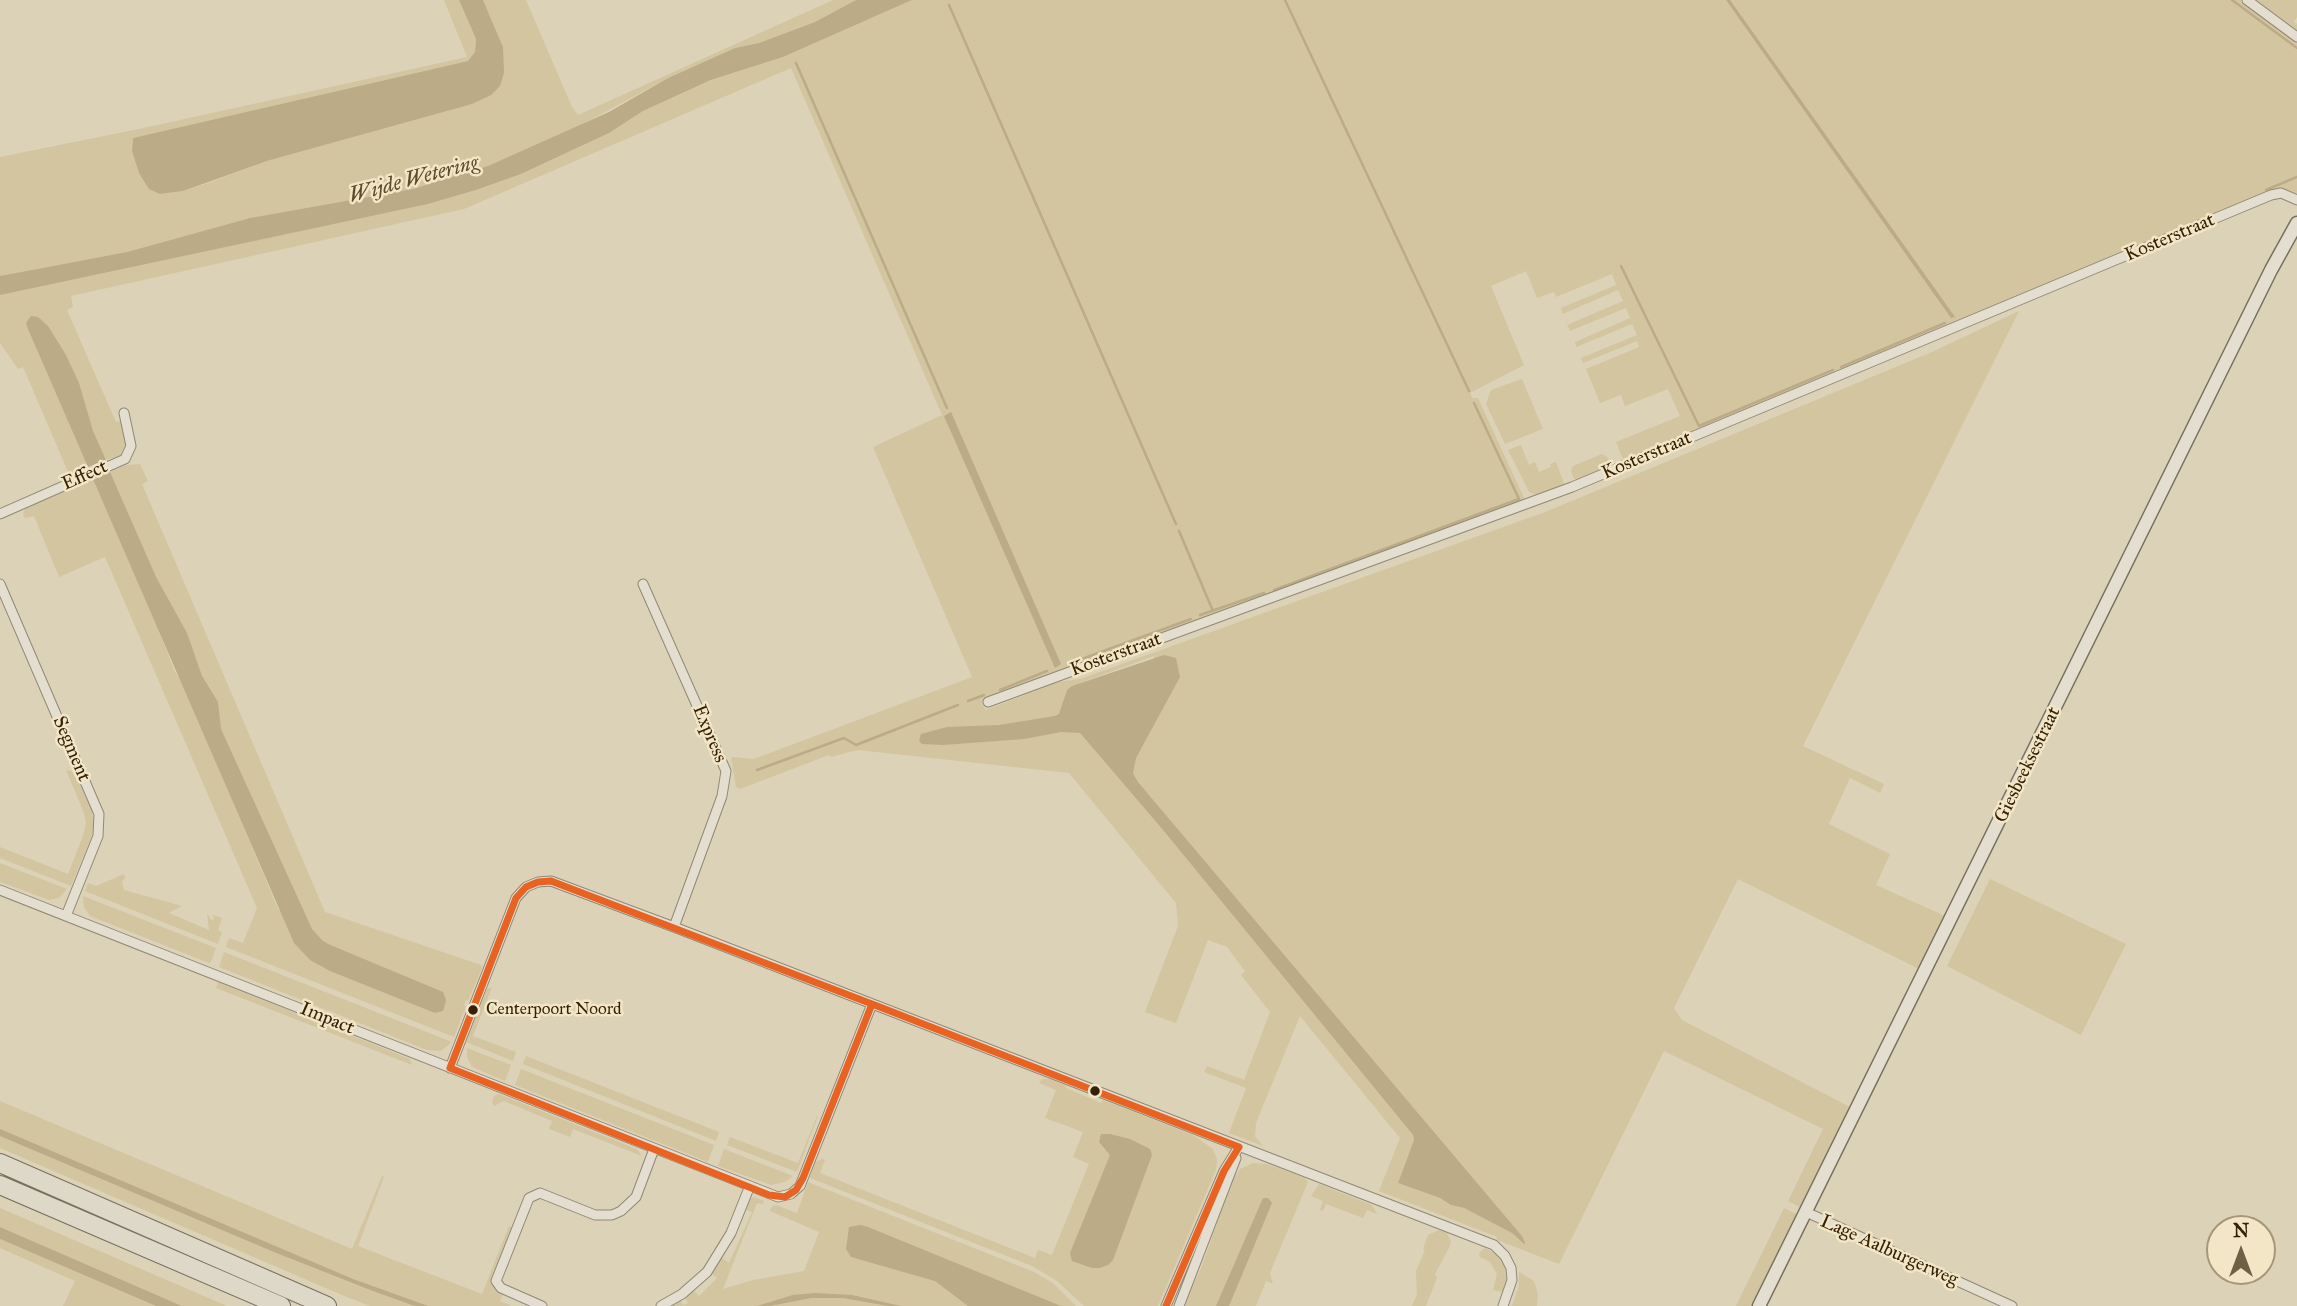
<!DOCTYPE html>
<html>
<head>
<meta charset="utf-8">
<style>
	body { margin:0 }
	#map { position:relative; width:2297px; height:1306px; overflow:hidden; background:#dcd2b7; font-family:"IM FELL Great Primer",serif }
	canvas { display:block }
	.north { position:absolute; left:2206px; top:1215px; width:70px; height:70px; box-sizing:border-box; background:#f2e6c6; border:2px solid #a6977a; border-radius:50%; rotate:0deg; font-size:19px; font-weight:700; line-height:28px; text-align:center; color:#342107 }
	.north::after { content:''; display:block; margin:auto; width:24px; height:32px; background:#6f5f45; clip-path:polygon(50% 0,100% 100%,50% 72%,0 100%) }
</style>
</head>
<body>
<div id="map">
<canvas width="2297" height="1306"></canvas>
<div class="north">N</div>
</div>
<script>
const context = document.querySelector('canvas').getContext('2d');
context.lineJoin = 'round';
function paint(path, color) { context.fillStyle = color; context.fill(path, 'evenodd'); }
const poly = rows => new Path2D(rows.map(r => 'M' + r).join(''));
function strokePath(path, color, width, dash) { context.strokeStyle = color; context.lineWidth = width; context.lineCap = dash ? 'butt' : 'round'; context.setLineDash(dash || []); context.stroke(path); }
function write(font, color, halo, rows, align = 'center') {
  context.font = font + ' "IM FELL Great Primer",serif'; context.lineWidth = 5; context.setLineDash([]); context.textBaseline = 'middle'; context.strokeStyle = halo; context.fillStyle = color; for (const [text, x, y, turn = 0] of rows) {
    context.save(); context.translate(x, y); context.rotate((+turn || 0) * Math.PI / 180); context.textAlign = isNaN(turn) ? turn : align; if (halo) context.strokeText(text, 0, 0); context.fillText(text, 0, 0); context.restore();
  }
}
paint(poly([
	[444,0,459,0,476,39,475,52,468,61,133,138,132,151,139,173,160,194,183,191,211,182,270,160,503,47,483,0,526,0,572,107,578,115,833,0,856,0,815,22,759,43,735,48,668,78,579,126,488,166,453,178,413,189,250,218,127,252,0,276,0,157,139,129,467,57],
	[912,0,2241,0,2297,41,2297,196,2280,189,1629,461,1623,459,1616,442,1680,416,1668,389,1625,406,1621,395,1600,403,1586,369,1639,347,1637,341,1583,363,1581,358,1637,335,1632,324,1576,347,1575,342,1630,318,1626,308,1570,331,1567,325,1623,301,1618,290,1563,314,1561,308,1616,285,1612,274,1556,297,1554,292,1537,298,1526,271,1491,286,1524,365,1470,393,1472,398,1478,398,1524,498,1524,504,981,703,986,710,1058,682,1080,679,1545,512,1932,352,2019,311,1803,746,1884,784,1880,793,1850,778,1829,824,1890,854,1876,885,1945,916,1919,969,1738,879,1674,1008,1682,1020,1852,1108,1803,1209,1788,1201,1823,1129,1664,1051,1559,1264,1497,1240,1497,1237,1379,1191,1400,1138,1300,1016,1256,1123,1255,1136,1263,1146,1229,1133,1246,1088,1204,1072,1207,1066,1244,1080,1270,1012,1241,975,1245,971,1227,947,1208,940,1176,1023,1145,1012,1178,926,1176,903,1069,773,858,750,831,757,829,755,740,789,736,787,731,758,733,757,754,759,972,677,873,447,942,415,791,68,464,209,71,296,73,307,67,310,116,422,122,420,126,442,121,455,106,460,88,424,69,419,88,467,86,468,69,474,23,367,18,369,0,343,0,294,428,204,476,190,521,174,609,133,643,111,712,80,783,57],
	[1154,656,1133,766,1133,773,1138,782,1522,1236,1522,1243,1513,1233,1464,1208,1451,1205,1440,1198,1398,1183,1414,1140,1413,1135,1163,830,1080,733,1059,718,1067,690,1072,686],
	[2253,0,2297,0,2297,17,2294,22,2297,24,2297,32],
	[1522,379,1543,429,1505,444,1486,404,1491,390],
	[1521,445,1529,465,1535,462,1539,472,1551,467,1550,464,1556,462,1564,483,1563,486,1538,496,1529,492,1508,450],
	[1602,454,1607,457,1610,464,1608,468,1578,480,1574,479,1571,471,1573,466],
	[140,464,148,481,142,484,325,912,481,965,482,968,468,1001,466,1000,464,1005,466,1006,454,1037,226,947,229,938,243,943,257,908,105,557,59,577,34,516,25,518,23,513,25,509,30,506,93,480,129,555,175,672,183,684,278,909,327,945,311,931,300,909,108,473,126,465],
	[66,770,75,772,91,809,94,823,92,835,71,886,0,858,0,847,68,874,84,833,86,822,84,813],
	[0,863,67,889,59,898,49,900,0,882],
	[124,874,125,878,122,882,124,890,182,906,169,913,209,930,207,913,211,920,214,919,213,915,222,918,218,930,222,932,218,944,85,891,88,883,96,886],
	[1990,879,2126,944,2081,1035,1947,966],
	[83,896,216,948,211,962,209,963,90,916,84,907],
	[224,952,452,1042,441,1051,427,1050,219,967],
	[218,982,410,1059,412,1065,216,988],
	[492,987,473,1036,516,1052,513,1061,466,1042,487,989],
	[467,1048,511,1065,505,1081,472,1067,467,1057],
	[526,1056,719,1132,716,1141,523,1064],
	[521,1069,714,1145,708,1162,515,1085],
	[1042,1079,1050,1079,1066,1086,1066,1088,1101,1103,1103,1100,1193,1135,1213,1149,1217,1159,1216,1170,1158,1306,1084,1306,1057,1281,1032,1266,810,1178,815,1162,822,1159,825,1160,820,1173,1035,1258,1038,1250,1052,1255,1089,1164,1073,1157,1083,1132,1045,1118,1056,1090,1039,1083],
	[499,1094,637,1149,642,1156,573,1129,570,1137,549,1129,552,1121,504,1101,494,1106,492,1102,494,1096],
	[0,1101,352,1249,382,1176,384,1177,358,1246,482,1294,509,1226,512,1227,492,1280,495,1288,503,1294,500,1301,512,1306,370,1306,342,1295,0,1148],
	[817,1116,818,1116,797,1172,727,1145,730,1137,798,1163],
	[724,1149,793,1176,785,1182,771,1185,718,1166],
	[1253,1163,1267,1164,1305,1178,1308,1182,1270,1273,1273,1284,1266,1281,1256,1306,1183,1306,1202,1266,1232,1180,1240,1169],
	[808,1182,1034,1272,1053,1283,1076,1306,669,1306,680,1300,683,1305,688,1303,685,1297,693,1290,699,1296,717,1278,711,1273,722,1258,729,1263,752,1212,745,1209,749,1199,754,1197,764,1201,763,1204,757,1203,723,1289,753,1280,804,1271,819,1232,770,1211,772,1206,776,1205,797,1213],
	[1319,1184,1372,1205,1377,1214,1367,1210,1363,1218,1326,1204,1323,1211,1320,1210,1323,1201,1311,1196],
	[0,1208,227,1306,182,1306,0,1227],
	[1784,1208,1800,1216,1755,1306,1736,1306],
	[1439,1230,1447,1233,1451,1242,1449,1248,1435,1274,1437,1278,1426,1306,1412,1306,1417,1294,1416,1271,1425,1250,1423,1249,1428,1235],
	[0,1239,156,1306,63,1306,75,1281,0,1248],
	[1485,1248,1496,1254,1504,1264,1507,1281,1503,1292,1493,1290,1497,1274,1490,1262,1480,1257,1479,1253],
	[1519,1272,1534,1281,1538,1294,1537,1306,1512,1306,1519,1286]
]), '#d3c5a0');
paint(poly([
	[459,0,483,0,503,47,504,73,500,86,491,95,472,104,270,160,183,191,160,194,149,189,139,173,132,151,133,138,468,61,475,52,476,39],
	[856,0,912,0,783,57,711,80,643,111,609,133,521,174,476,190,428,204,0,295,0,276,127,252,250,218,413,189,488,166,609,112,668,78,735,48,759,43,815,22],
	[1726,0,1730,0,1955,317,1951,318],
	[31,316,38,317,48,326,66,355,79,383,93,431,106,460,88,467,28,329,26,323],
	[951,412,1061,664,1055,668,944,416],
	[110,472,156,577,187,633,202,676,218,702,221,729,312,929,322,940,328,944,443,992,446,1000,443,1011,435,1013,330,971,310,960,294,943,96,486,93,480],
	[1164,655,1176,658,1180,677,1136,758,1133,773,1138,782,1522,1236,1525,1243,1524,1244,1512,1233,1464,1208,1451,1205,1440,1198,1398,1183,1414,1140,1413,1135,1163,830,1080,733,1061,732,1024,739,943,745,922,744,919,741,921,734,947,727,999,725,1055,716,1059,714,1067,690,1072,686],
	[0,1129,353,1279,428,1306,415,1306,373,1291,274,1252,0,1136],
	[1101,1134,1110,1134,1130,1139,1150,1149,1152,1155,1113,1260,1108,1265,1100,1268,1092,1268,1072,1261,1070,1253,1110,1155,1099,1142],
	[1263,1198,1268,1198,1272,1203,1229,1306,1216,1306],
	[860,1225,868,1227,1061,1306,968,1306,935,1281,851,1257,846,1249,849,1227],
	[0,1227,182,1306,156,1306,0,1239],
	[815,1293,852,1295,901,1306,888,1306,843,1298,811,1298,770,1306,757,1306,793,1295]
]), '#bbab86');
strokePath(poly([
	[1285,0,1469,391],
	[2232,0,2297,48],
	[949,5,1176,524],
	[796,63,947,408],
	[2266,190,2297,177],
	[1621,266,1699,426,1833,370],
	[1841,367,1945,323],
	[1179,531,1213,611],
	[1274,590,1519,499,1474,403],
	[1200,615,1264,593],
	[1079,660,1191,619],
	[1000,690,1047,671],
	[968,701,984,695],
	[757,770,844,738,856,745,958,705]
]), '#bbab86', 2.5);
const street = poly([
	[2247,0,2297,37],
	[0,514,125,459,131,446,124,413],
	[0,584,99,814,98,836,66,916],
	[643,584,726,771,722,796,674,927],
	[988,702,1572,487,2271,195,2281,193,2297,200],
	[0,890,778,1197,791,1194,800,1186,872,1004],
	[450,1068,516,898,526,887,538,882,551,881,674,927,1494,1245,1505,1256,1511,1268,1512,1280,1503,1306],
	[1806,1212,2012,1306],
	[542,1306,501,1288,496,1281,529,1198,540,1193,595,1215,612,1215,621,1211,636,1197,654,1149],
	[661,1306,682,1294,707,1272,731,1233,749,1188],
	[1166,1306,1224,1171,1239,1147],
	[1179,1306,1236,1158]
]);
const secondary = poly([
	[1759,1306,2271,270,2297,223]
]);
const highway = poly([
	[0,1163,327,1306],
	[0,1185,281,1306]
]);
strokePath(street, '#908876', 11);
strokePath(secondary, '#77705e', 15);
strokePath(highway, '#77705e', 20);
strokePath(street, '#e3ded0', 9);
strokePath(secondary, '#e3ded0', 12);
strokePath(highway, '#ded8c8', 18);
strokePath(poly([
	[551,881,872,1004,803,1178,796,1190,785,1197,769,1195,450,1068,516,898,526,887,538,882,551,881],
	[872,1004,1239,1147],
	[1166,1306,1224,1171,1239,1147]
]), '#e86221', 7);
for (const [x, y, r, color] of [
	[473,1010,6,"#342107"],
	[1095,1091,6,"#342107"]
]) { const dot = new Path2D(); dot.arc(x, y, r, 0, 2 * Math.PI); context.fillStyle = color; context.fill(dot); strokePath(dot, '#f2e6c6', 2.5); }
write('17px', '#342107', '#f2e6c6', [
	["Centerpoort Noord",486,1010]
], 'left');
write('19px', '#342107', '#f2e6c6', [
	["Kosterstraat",2170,238,-23],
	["Kosterstraat",1647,456,-23],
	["Effect",85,476,-24],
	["Kosterstraat",1116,655,-20],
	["Express",709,734,67],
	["Segment",71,749,67],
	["Giesbeeksestraat",2028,765,-64],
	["Impact",327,1019,22],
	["Lage Aalburgerweg",1889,1251,24]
]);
write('italic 21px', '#5e4b2c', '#f2e6c6', [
	["Wijde Wetering",414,180,-15]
]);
</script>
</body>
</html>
